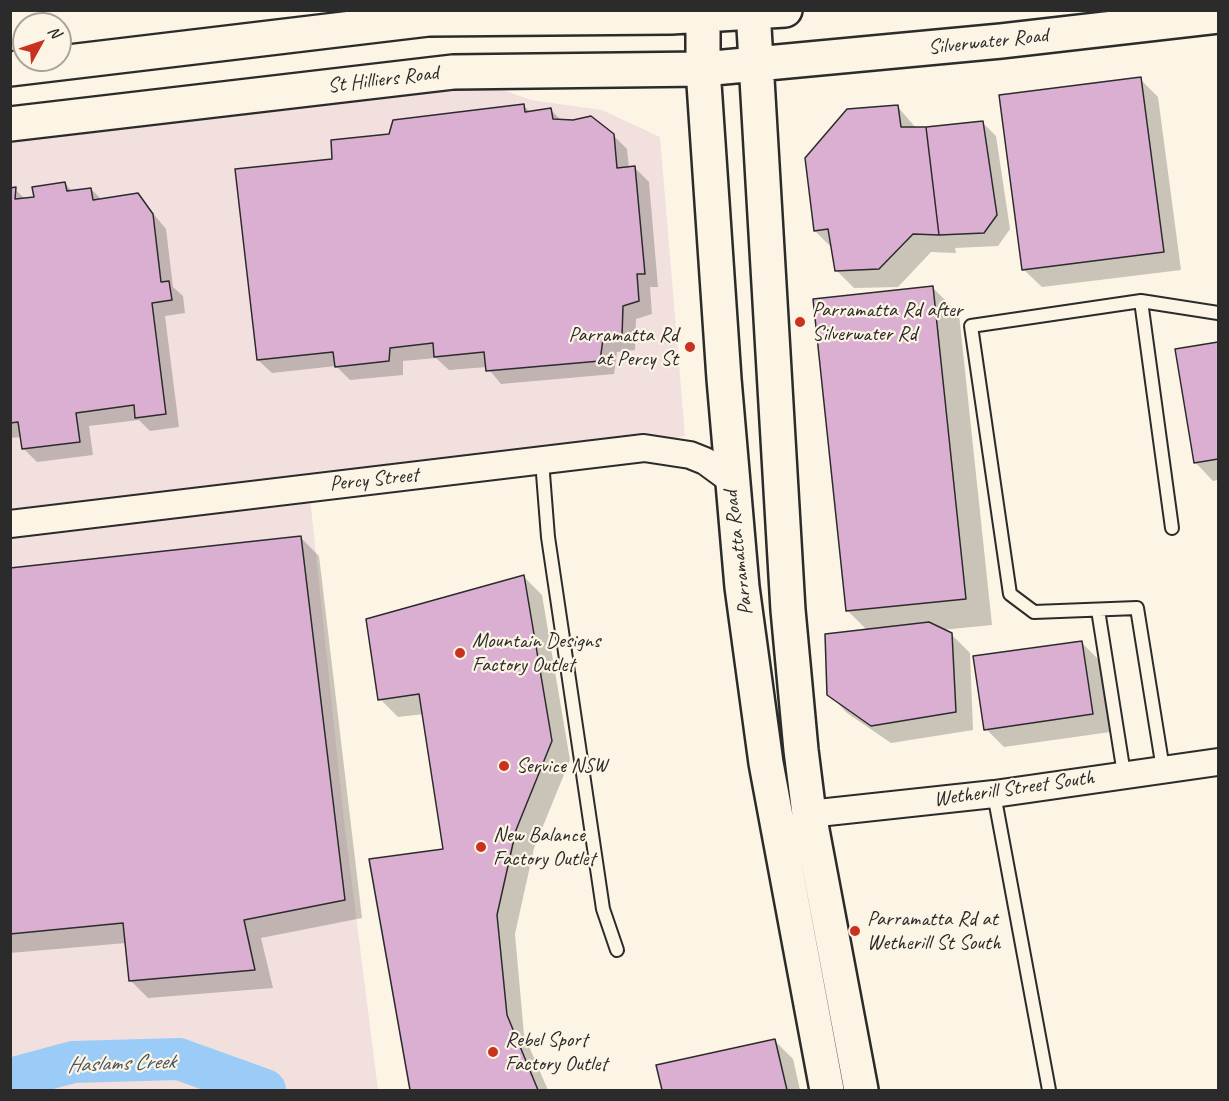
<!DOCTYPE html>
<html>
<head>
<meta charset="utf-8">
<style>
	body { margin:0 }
	#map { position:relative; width:1229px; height:1101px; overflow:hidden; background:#fcf5e5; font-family:Caveat,sans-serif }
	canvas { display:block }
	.frame { position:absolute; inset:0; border:12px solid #2b2b2b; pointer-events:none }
	.north { position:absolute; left:12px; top:12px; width:60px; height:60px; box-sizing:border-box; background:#fcf5e5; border:2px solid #a8a49b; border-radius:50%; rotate:50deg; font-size:16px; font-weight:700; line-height:24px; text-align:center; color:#2b2b2b }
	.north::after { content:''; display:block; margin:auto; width:21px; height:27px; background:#c8321e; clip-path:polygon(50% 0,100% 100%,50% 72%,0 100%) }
</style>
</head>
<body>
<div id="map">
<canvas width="1229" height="1101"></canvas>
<div class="frame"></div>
<div class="north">N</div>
</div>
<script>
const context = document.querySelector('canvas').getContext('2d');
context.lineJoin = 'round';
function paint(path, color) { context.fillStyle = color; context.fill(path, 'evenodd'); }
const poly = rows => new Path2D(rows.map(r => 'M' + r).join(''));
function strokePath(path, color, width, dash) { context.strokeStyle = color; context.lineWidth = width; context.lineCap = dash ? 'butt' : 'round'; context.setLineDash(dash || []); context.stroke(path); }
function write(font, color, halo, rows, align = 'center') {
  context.font = font + ' Caveat,sans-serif'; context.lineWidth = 4.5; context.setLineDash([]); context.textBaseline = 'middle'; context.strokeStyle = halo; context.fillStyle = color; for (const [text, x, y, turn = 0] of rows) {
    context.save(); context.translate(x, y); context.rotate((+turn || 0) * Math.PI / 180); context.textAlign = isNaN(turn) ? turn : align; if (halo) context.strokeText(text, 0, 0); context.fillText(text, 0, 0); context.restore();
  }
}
paint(poly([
	[453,72,531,100,602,110,660,137,685,436,535,460,309,488,344,820,378,1090,11,1090,10,124]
]), '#f2e0df');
paint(poly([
	[1140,79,1158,97,1181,270,1042,287,1023,269],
	[523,105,530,112,551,110,562,121,613,135,627,149,629,168,635,168,649,182,658,287,650,287,652,314,636,319,635,350,617,352,614,374,501,384,487,367,449,370,436,358,403,361,403,375,350,380,336,366,272,373,258,360,334,160,390,135],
	[897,106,916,128,982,122,996,136,1010,229,998,246,955,248,956,253,931,252,898,287,854,288,836,270,833,249,815,231],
	[65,184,73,192,91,189,102,200,138,195,166,229,173,287,183,296,185,313,165,316,179,427,150,431,139,420,89,426,93,455,37,462,23,448,21,437,10,438,10,190,15,189,25,199,35,198],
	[933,288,959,314,992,625,941,630,951,634,970,653,973,730,891,743,847,713,829,694,868,631,847,610],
	[1218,343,1218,480,1213,481,1195,462,1177,350],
	[300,537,319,556,362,918,261,938,273,988,148,998,130,980,126,943,10,953,10,570],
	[524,577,542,595,570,760,534,848,515,934,524,1035,548,1090,411,1090,371,860,445,850,424,714,398,717,380,699],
	[1081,642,1100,661,1110,732,1004,747,986,729],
	[775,1041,793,1059,800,1090,663,1090,658,1067]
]), '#0003');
strokePath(poly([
	[10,1079,73,1062,179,1059,265,1090]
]), '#9bccf7', 42);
const building = poly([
	[1141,77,1164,252,1022,270,999,95,1141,77],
	[524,104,525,112,551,108,553,119,573,120,591,116,614,134,617,168,635,166,645,274,637,274,639,301,623,306,622,337,603,339,600,361,486,371,484,352,434,357,433,343,390,348,389,361,335,367,333,352,257,360,235,169,332,159,331,140,389,134,393,120,524,104],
	[898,105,901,127,926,127,939,235,913,234,879,269,835,271,828,229,814,231,805,158,847,109,898,105],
	[983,121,997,215,984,233,939,235,926,127,983,121],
	[65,182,67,191,91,188,93,200,138,193,153,214,161,282,169,281,172,300,152,303,166,414,135,418,134,405,76,413,80,442,22,449,18,422,10,423,10,188,16,187,15,199,34,197,32,187,65,182],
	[933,286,966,599,846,611,813,299,933,286],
	[1218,342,1218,459,1194,463,1175,349,1218,342],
	[301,536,345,900,244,920,255,970,129,981,123,923,10,934,10,568,301,536],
	[524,575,552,741,516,830,497,915,507,1015,538,1090,410,1090,369,859,443,849,419,694,378,700,366,619,524,575],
	[929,622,952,633,956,712,871,726,827,695,825,634,929,622],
	[1082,641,1093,714,984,730,973,656,1082,641],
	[775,1039,787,1090,662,1090,656,1065,775,1039]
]);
paint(building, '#dbafd2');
strokePath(building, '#2b2b2b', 1.5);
const lane = poly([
	[1141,301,1172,528],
	[542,461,548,537,603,909,617,950],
	[1098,610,1124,774],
	[1163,769,1137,608,1034,612,1010,594,971,326,1141,301,1218,313],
	[994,794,1049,1090]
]);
const street = poly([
	[10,524,644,448,690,455,705,461,731,480],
	[809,814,994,794,1218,762]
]);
const highway = poly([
	[703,10,703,69,724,379,742,587,766,763,827,1090],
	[753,10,788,610,801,750,809,814,861,1090],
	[10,69,428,19,671,17,785,10],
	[10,124,453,72,703,69,1001,41,1218,16]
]);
strokePath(lane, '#2b2b2b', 16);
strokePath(street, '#2b2b2b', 30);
strokePath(highway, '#2b2b2b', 38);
strokePath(lane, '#fcf5e5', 12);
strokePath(street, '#fcf5e5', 26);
strokePath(highway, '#fcf5e5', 33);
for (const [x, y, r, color] of [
	[800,322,6,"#c8321e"],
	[690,347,6,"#c8321e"],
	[460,653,6,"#c8321e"],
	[504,766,6,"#c8321e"],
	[481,847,6,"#c8321e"],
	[855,931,6,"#c8321e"],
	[493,1052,6,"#c8321e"]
]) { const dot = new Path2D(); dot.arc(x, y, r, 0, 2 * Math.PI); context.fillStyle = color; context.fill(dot); strokePath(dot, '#fcf5e5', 2); }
write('21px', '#2b2b2b', '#fcf5e5', [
	["Silverwater Road",988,42,-6],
	["St Hilliers Road",383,80,-7],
	["Percy Street",374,480,-6],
	["Parramatta Road",739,553,-97],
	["Wetherill Street South",1014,789,-8]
]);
write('21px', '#2b2b2b', '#fcf5e5', [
	["Parramatta Rd after",812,310],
	["Silverwater Rd",812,334],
	["Parramatta Rd",678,335,"right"],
	["at Percy St",678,359,"right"],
	["Mountain Designs",472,641],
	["Factory Outlet",472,665],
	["Service NSW",516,766],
	["New Balance",493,835],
	["Factory Outlet",493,859],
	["Parramatta Rd at",867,919],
	["Wetherill St South",867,943],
	["Rebel Sport",505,1040],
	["Factory Outlet",505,1064]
], 'left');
write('italic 22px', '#47535e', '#fcf5e5', [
	["Haslams Creek",121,1064,-2]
]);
</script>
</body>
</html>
